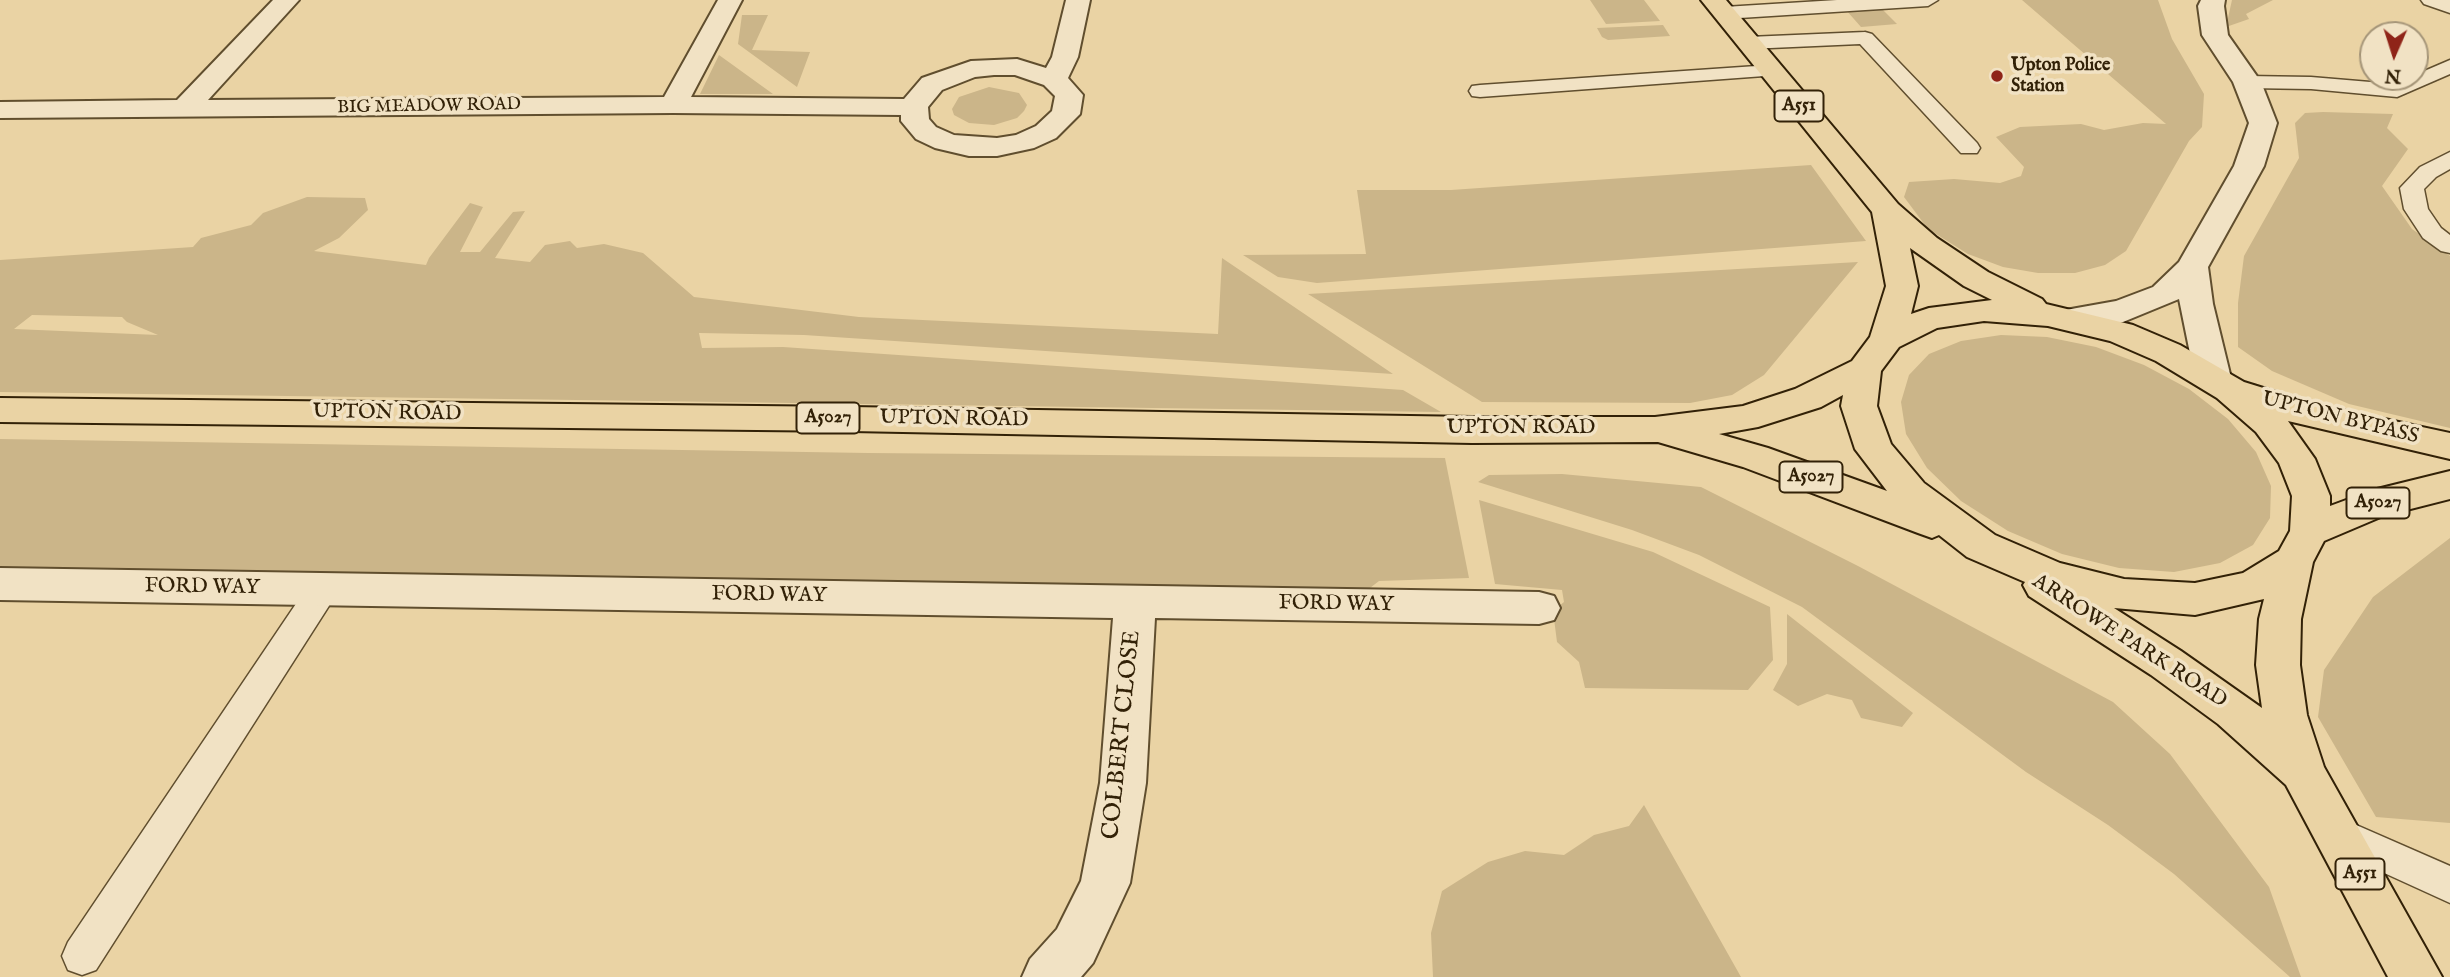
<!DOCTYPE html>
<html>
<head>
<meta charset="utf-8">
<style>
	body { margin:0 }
	#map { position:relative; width:2450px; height:977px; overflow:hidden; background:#ead3a4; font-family:"IM FELL English",serif }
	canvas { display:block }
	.north { position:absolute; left:2359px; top:21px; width:70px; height:70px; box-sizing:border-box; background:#f1e2c4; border:2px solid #a59578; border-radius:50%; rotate:183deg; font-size:19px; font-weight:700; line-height:28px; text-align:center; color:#322107 }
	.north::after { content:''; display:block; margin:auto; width:24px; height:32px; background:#8f2418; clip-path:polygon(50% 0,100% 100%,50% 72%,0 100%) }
</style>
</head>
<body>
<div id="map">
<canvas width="2450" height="977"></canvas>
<div class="north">N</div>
</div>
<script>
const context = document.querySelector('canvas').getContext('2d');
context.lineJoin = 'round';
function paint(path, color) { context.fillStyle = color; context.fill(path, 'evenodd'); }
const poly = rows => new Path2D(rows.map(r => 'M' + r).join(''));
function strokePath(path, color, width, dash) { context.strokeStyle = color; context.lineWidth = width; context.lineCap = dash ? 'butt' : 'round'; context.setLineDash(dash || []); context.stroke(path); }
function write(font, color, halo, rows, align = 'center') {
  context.font = font + ' "IM FELL English",serif'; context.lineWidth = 7; context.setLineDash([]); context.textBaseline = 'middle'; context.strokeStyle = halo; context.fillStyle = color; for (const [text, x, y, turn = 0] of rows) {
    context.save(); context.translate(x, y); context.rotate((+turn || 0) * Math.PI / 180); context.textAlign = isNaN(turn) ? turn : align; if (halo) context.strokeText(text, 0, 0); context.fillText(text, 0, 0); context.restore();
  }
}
paint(poly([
	[1590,0,1644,0,1660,21,1606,24],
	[2022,0,2158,0,2172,39,2204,94,2202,127,2189,141,2126,251,2105,265,2075,273,2038,273,2003,267,1968,254,1928,229,1904,197,1909,182,1954,179,2000,183,2021,176,2024,167,1996,137,2020,127,2081,124,2104,130,2143,123,2166,124],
	[2232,0,2273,0,2246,14,2249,19,2226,27],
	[1881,8,1897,24,1861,27,1846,10],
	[742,15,768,15,752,50,810,52,797,87,738,44],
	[1663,25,1670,36,1608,40,1602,37,1597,28],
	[719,55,773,94,700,94],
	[989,87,1019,93,1027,105,1024,111,1017,118,994,125,969,123,954,115,952,109,959,97],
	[2323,112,2393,114,2387,128,2408,149,2382,186,2412,229,2450,256,2450,428,2349,404,2272,371,2238,347,2238,303,2244,256,2299,158,2295,123,2305,113],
	[1811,165,1866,241,1317,283,1278,277,1243,255,1366,254,1357,190,1451,190],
	[307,197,365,198,368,210,339,238,314,251,426,265,429,258,470,203,483,207,460,252,480,252,513,212,525,211,495,258,530,262,545,245,570,241,577,248,604,244,643,253,694,297,859,317,1218,334,1222,258,1393,374,804,335,699,333,702,348,783,347,1403,390,1441,412,0,392,0,260,193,247,201,238,251,225,263,213],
	[32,315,122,317,127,322,158,335,14,329],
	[1858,262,1764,375,1732,395,1690,403,1482,402,1308,294],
	[2001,335,2047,337,2096,347,2144,365,2189,389,2228,419,2256,452,2271,486,2270,518,2253,545,2220,563,2174,572,2119,568,2062,554,2008,531,1961,501,1927,468,1906,434,1901,402,1909,375,1929,354,1961,341],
	[0,439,868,453,1445,458,1469,578,1379,581,1366,591,0,573],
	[1562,474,1701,487,1858,566,2113,702,2170,754,2269,887,2301,977,2290,977,2174,874,2108,825,2026,772,1802,607,1699,555,1632,530,1478,482,1489,475],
	[1479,500,1653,552,1770,607,1773,660,1748,690,1585,688,1579,662,1557,642,1553,611,1564,602,1562,590,1495,584],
	[2450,538,2450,823,2376,817,2318,717,2324,670,2373,597],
	[1787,614,1913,713,1902,727,1861,718,1852,700,1827,694,1798,706,1773,690,1787,664],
	[1644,805,1741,977,1433,977,1431,933,1442,891,1488,862,1525,851,1564,855,1594,835,1629,826]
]), '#cbb589');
const service = poly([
	[1837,0,1938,0,1928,6,1724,19,1714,13,1724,7,1837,0],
	[2421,0,2450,0,2450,13,2424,4,2421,0],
	[1865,32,1872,34,1977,143,1980,148,1977,153,1961,153,1860,44,1748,49,1741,47,1738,43,1741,39,1748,37,1865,32],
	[2450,60,2450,74,2397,97,2311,89,2247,88,2240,86,2236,82,2240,78,2247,76,2311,77,2394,84,2450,60],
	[1771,65,1778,67,1781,71,1778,75,1480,97,1472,96,1469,91,1472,86,1480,85,1771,65],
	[2450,152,2450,169,2436,177,2424,189,2428,209,2441,228,2450,235,2450,253,2441,251,2423,238,2404,209,2400,188,2420,167,2450,152],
	[323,577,334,580,339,589,334,598,96,970,82,975,68,970,62,956,68,942,312,580,323,577],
	[2338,817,2450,866,2450,903,2325,846,2319,834,2325,822,2338,817]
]);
const minor = poly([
	[273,0,299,0,208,100,664,97,718,0,742,0,691,97,904,99,922,78,971,61,1017,59,1046,68,1052,57,1066,0,1090,0,1078,57,1068,78,1083,95,1080,114,1056,138,1034,148,997,156,969,156,935,148,916,139,901,121,901,115,673,113,0,118,0,102,177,100,273,0],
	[994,75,1015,75,1044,85,1055,96,1052,111,1036,126,1016,135,997,138,954,135,936,127,929,119,928,107,942,90,975,77,994,75],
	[2201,0,2225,0,2224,6,2228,35,2261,82,2277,123,2264,166,2208,267,2213,304,2231,378,2226,386,2213,390,2200,386,2195,378,2179,299,2123,322,2072,330,2060,327,2055,319,2060,311,2116,301,2153,287,2179,262,2234,166,2249,123,2233,82,2202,35,2198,6,2201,0],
	[0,568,1539,592,1554,596,1560,608,1554,620,1539,624,1155,618,1146,783,1130,883,1093,963,1081,977,1022,977,1030,959,1057,929,1081,881,1100,783,1113,618,0,600,0,568]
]);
const primary = poly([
	[1701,0,1726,0,1898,204,1937,238,1988,272,2042,299,2046,304,2133,325,2180,345,2244,382,2315,404,2450,433,2450,459,2288,421,2315,459,2330,496,2330,506,2373,490,2450,471,2450,499,2383,516,2324,541,2313,562,2301,619,2300,665,2307,715,2324,767,2442,977,2388,977,2286,785,2218,724,2151,675,2029,596,2023,585,2025,582,1967,557,1939,535,1932,538,1918,533,1743,467,1658,442,1472,443,851,431,0,422,0,398,851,407,1472,417,1655,417,1743,406,1795,389,1852,361,1870,337,1886,286,1872,212,1701,0],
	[1910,248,1964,286,1992,300,1929,308,1911,314,1918,286,1910,248],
	[1984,321,2048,326,2110,341,2156,361,2217,398,2256,432,2279,463,2292,496,2290,531,2279,551,2243,573,2195,583,2124,579,2060,563,1995,535,1924,483,1891,444,1877,406,1881,371,1899,347,1937,328,1984,321],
	[1843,395,1841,406,1855,449,1887,491,1768,448,1719,434,1758,427,1821,407,1843,395],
	[2264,599,2259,619,2256,665,2262,708,2181,651,2114,608,2195,615,2264,599]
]);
strokePath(service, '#604e2e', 3);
strokePath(minor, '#604e2e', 4);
strokePath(primary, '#322107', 4);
paint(service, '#f1e2c4');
paint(minor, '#f1e2c4');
paint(primary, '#ead3a4');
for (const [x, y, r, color] of [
	[1997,76,7,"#8f2418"]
]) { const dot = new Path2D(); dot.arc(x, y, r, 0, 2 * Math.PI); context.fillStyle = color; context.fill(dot); strokePath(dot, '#f1e2c4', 2.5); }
write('bold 18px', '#322107', '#f1e2c4', [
	["Upton Police",2011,66],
	["Station",2011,87]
], 'left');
write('18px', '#322107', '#f1e2c4', [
	["BIG MEADOW ROAD",429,107,-1]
]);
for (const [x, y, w] of [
	[1799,106,49],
	[828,418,63],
	[1811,477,63],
	[2378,503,63],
	[2360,874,49]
]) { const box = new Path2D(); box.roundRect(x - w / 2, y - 15.5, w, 31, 5); context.fillStyle = '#f1e2c4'; context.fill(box); strokePath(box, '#322107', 2); }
write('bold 19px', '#322107', null, [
	["A551",1799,106],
	["A5027",828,418],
	["A5027",1811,477],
	["A5027",2378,503],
	["A551",2360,874]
]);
write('21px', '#322107', '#f1e2c4', [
	["UPTON ROAD",387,414,1],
	["UPTON BYPASS",2340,419,14],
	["UPTON ROAD",954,420,1],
	["UPTON ROAD",1521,429],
	["FORD WAY",202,588,1],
	["FORD WAY",769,596,1],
	["FORD WAY",1336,605,1],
	["ARROWE PARK ROAD",2129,642,33]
]);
write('24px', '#322107', '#f1e2c4', [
	["COLBERT CLOSE",1123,735,-84]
]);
</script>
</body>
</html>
